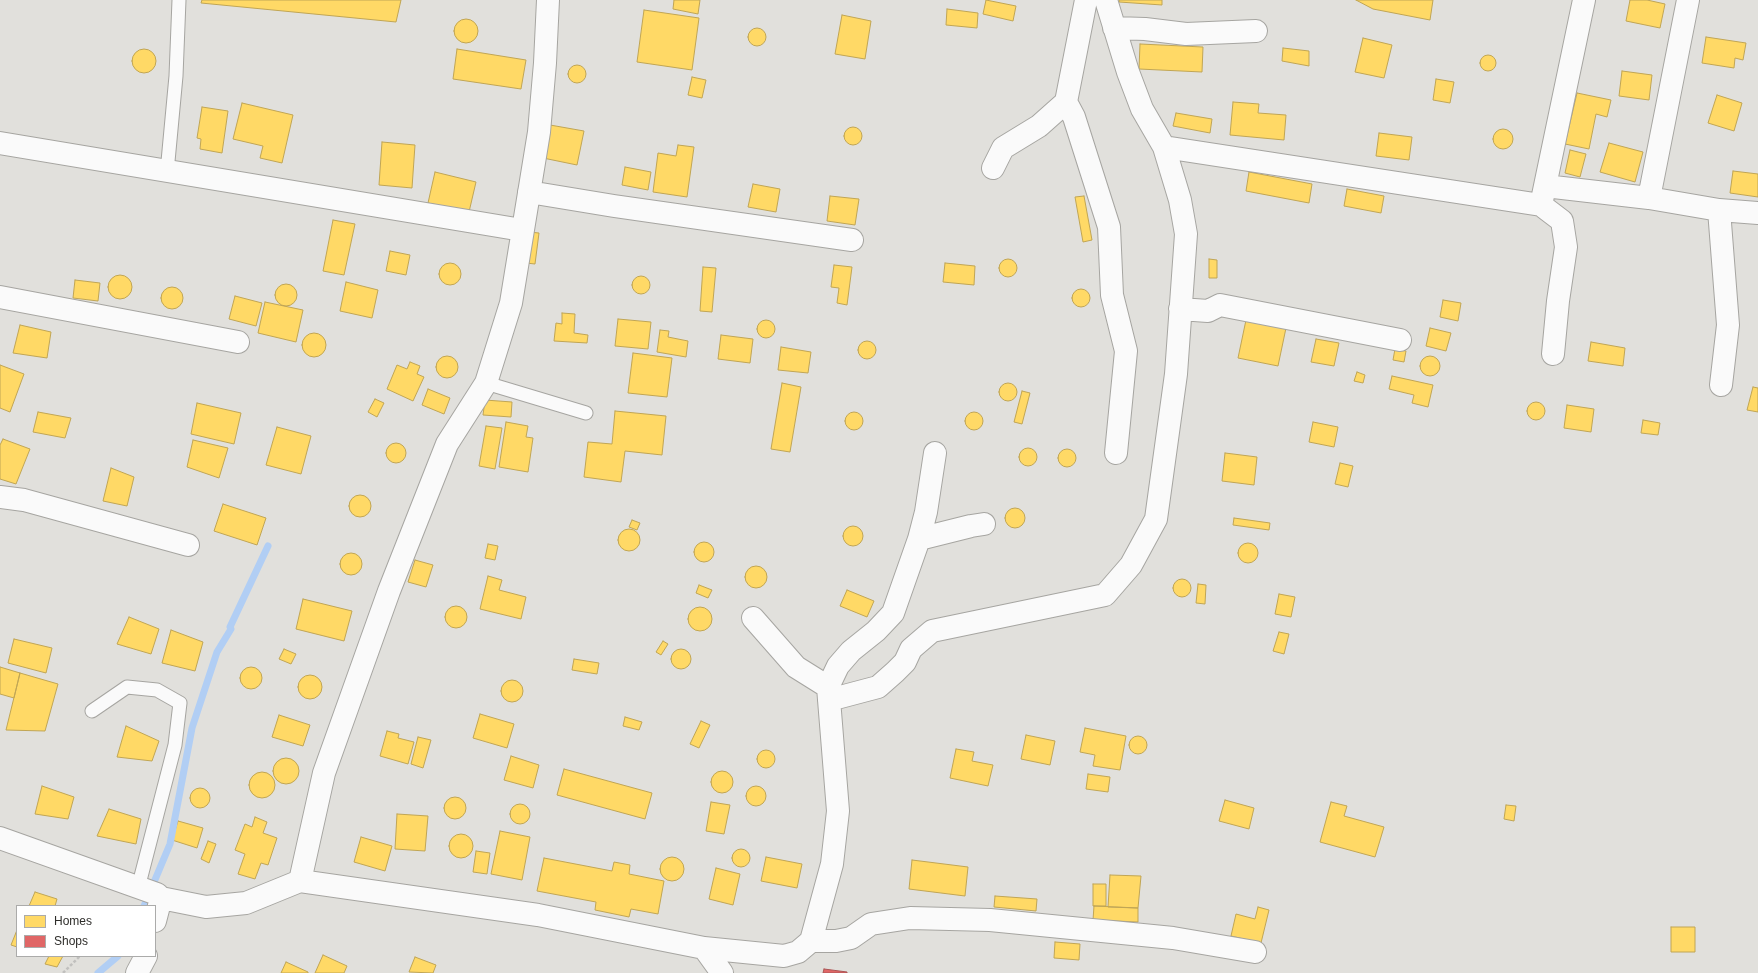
<!DOCTYPE html>
<html>
<head>
<meta charset="utf-8">
<style>
	body { margin:0 }
	#map { position:relative; width:1758px; height:973px; overflow:hidden; background:#e1e0dc; font-family:Arial,sans-serif }
	canvas { display:block }
	.legend { position:absolute; left:16px; top:905px; width:140px; height:52px; box-sizing:border-box; background:#fff; border:1px solid #ababaa; margin:0; padding:5px 7px; list-style:none; font-size:12px; color:#2e2d2a }
	.legend li { display:flex; align-items:center; gap:8px; height:20px }
	.legend b { width:20px; border:1px solid #ababaa }
</style>
</head>
<body>
<div id="map">
<canvas width="1758" height="973"></canvas>
<ul class="legend">
<li><b style="height:11px;background:#ffd966"></b>Homes</li>
<li><b style="height:11px;background:#e06666"></b>Shops</li>
</ul>
</div>
<script>
const context = document.querySelector('canvas').getContext('2d');
context.lineJoin = 'round';
function paint(path, color) { context.fillStyle = color; context.fill(path, 'evenodd'); }
const poly = rows => new Path2D(rows.map(r => 'M' + r).join(''));
function strokePath(path, color, width, dash) { context.strokeStyle = color; context.lineWidth = width; context.lineCap = dash ? 'butt' : 'round'; context.setLineDash(dash || []); context.stroke(path); }
const homes = poly([
	[202,0,401,0,396,22,201,3,202,0],
	[674,0,700,0,698,14,673,9,674,0],
	[986,0,1016,6,1013,21,983,14,986,0],
	[1119,0,1162,0,1162,5,1119,2,1119,0],
	[1356,0,1433,0,1430,20,1373,9,1356,0],
	[1630,0,1647,0,1665,4,1660,28,1626,21,1630,0],
	[947,9,978,13,977,28,946,25,947,9],
	[644,10,699,18,692,70,637,62,644,10],
	[842,15,871,21,865,59,835,54,842,15],
	'454 31a12 12 0 1 1 24 0a12 12 0 1 1-24 0Z',
	'748 37a9 9 0 1 1 18 0a9 9 0 1 1-18 0Z',
	[1706,37,1746,43,1743,60,1735,58,1734,68,1702,63,1706,37],
	[1363,38,1392,45,1384,78,1355,72,1363,38],
	[1140,44,1203,47,1202,72,1139,69,1140,44],
	[1283,48,1309,51,1309,66,1282,61,1283,48],
	'132 61a12 12 0 1 1 24 0a12 12 0 1 1-24 0Z',
	[457,49,526,60,521,89,453,79,457,49],
	'1480 63a8 8 0 1 1 16 0a8 8 0 1 1-16 0Z',
	'568 74a9 9 0 1 1 18 0a9 9 0 1 1-18 0Z',
	[1622,71,1652,75,1649,100,1619,96,1622,71],
	[692,77,706,80,702,98,688,95,692,77],
	[1436,79,1454,82,1450,103,1433,100,1436,79],
	[1577,93,1611,100,1607,117,1596,114,1589,149,1565,144,1577,93],
	[1717,95,1742,103,1734,131,1708,123,1717,95],
	[1233,102,1259,104,1258,113,1286,115,1284,140,1230,135,1233,102],
	[242,103,293,115,282,163,260,158,263,146,233,139,242,103],
	[202,107,228,111,222,153,200,149,201,139,197,138,202,107],
	[1176,113,1212,119,1210,133,1173,126,1176,113],
	[550,125,584,131,577,165,543,158,550,125],
	'844 136a9 9 0 1 1 18 0a9 9 0 1 1-18 0Z',
	'1493 139a10 10 0 1 1 20 0a10 10 0 1 1-20 0Z',
	[1379,133,1412,137,1409,160,1376,156,1379,133],
	[382,142,415,145,412,188,379,185,382,142],
	[1609,143,1643,152,1635,182,1600,172,1609,143],
	[678,145,694,147,687,197,653,192,658,153,676,156,678,145],
	[1570,150,1586,154,1580,177,1565,173,1570,150],
	[625,167,651,172,648,190,622,185,625,167],
	[1733,171,1758,174,1758,197,1730,193,1733,171],
	[435,172,476,182,469,212,428,203,435,172],
	[1249,172,1312,184,1309,203,1246,191,1249,172],
	[753,184,780,189,776,212,748,207,753,184],
	[1347,189,1384,196,1381,213,1344,206,1347,189],
	[830,196,859,199,855,225,827,221,830,196],
	[1084,196,1092,240,1083,242,1075,197,1084,196],
	[333,220,355,224,344,275,323,271,333,220],
	[529,232,539,233,535,264,526,263,529,232],
	[390,251,410,255,406,275,386,271,390,251],
	[1209,259,1217,260,1217,278,1209,278,1209,259],
	'999 268a9 9 0 1 1 18 0a9 9 0 1 1-18 0Z',
	'439 274a11 11 0 1 1 22 0a11 11 0 1 1-22 0Z',
	[945,263,975,266,974,285,943,282,945,263],
	[834,265,852,267,847,305,837,303,839,288,831,287,834,265],
	[703,267,716,268,712,312,700,311,703,267],
	'108 287a12 12 0 1 1 24 0a12 12 0 1 1-24 0Z',
	'632 285a9 9 0 1 1 18 0a9 9 0 1 1-18 0Z',
	[75,280,100,283,98,301,73,298,75,280],
	[346,282,378,290,372,318,340,311,346,282],
	'275 295a11 11 0 1 1 22 0a11 11 0 1 1-22 0Z',
	'161 298a11 11 0 1 1 22 0a11 11 0 1 1-22 0Z',
	'1072 298a9 9 0 1 1 18 0a9 9 0 1 1-18 0Z',
	[235,296,262,303,256,326,229,319,235,296],
	[1443,300,1461,303,1458,321,1440,317,1443,300],
	[265,302,303,310,296,342,258,333,265,302],
	[562,313,575,314,574,333,588,335,587,343,554,341,556,323,562,324,562,313],
	[618,319,651,322,648,349,615,346,618,319],
	[1246,320,1286,328,1278,366,1238,358,1246,320],
	'757 329a9 9 0 1 1 18 0a9 9 0 1 1-18 0Z',
	[20,325,51,332,47,358,13,353,20,325],
	[1430,328,1451,333,1446,351,1426,346,1430,328],
	[660,330,669,331,668,337,688,341,686,357,657,352,660,330],
	'302 345a12 12 0 1 1 24 0a12 12 0 1 1-24 0Z',
	[721,335,753,339,750,363,718,359,721,335],
	[1316,339,1339,343,1334,366,1311,362,1316,339],
	'858 350a9 9 0 1 1 18 0a9 9 0 1 1-18 0Z',
	[1591,342,1625,348,1623,366,1588,361,1591,342],
	[781,347,811,352,808,373,778,370,781,347],
	[1395,349,1406,351,1404,362,1393,360,1395,349],
	[633,353,672,358,667,397,628,393,633,353],
	'436 367a11 11 0 1 1 22 0a11 11 0 1 1-22 0Z',
	'1420 366a10 10 0 1 1 20 0a10 10 0 1 1-20 0Z',
	[410,362,420,366,417,374,424,377,413,401,387,389,397,365,407,369,410,362],
	[0,365,24,374,10,412,0,408,0,365],
	[1357,372,1365,375,1363,383,1354,381,1357,372],
	[1392,376,1433,385,1428,407,1412,403,1414,395,1389,389,1392,376],
	[782,383,801,387,790,452,771,449,782,383],
	'999 392a9 9 0 1 1 18 0a9 9 0 1 1-18 0Z',
	[1753,387,1758,388,1758,412,1747,410,1753,387],
	[428,389,450,398,444,414,422,405,428,389],
	[1022,391,1030,393,1022,424,1014,422,1022,391],
	[375,399,384,403,377,417,368,412,375,399],
	[485,400,512,402,511,417,483,415,485,400],
	'1527 411a9 9 0 1 1 18 0a9 9 0 1 1-18 0Z',
	[197,403,241,413,234,444,191,434,197,403],
	[1567,405,1594,409,1591,432,1564,428,1567,405],
	[615,411,666,416,662,455,625,451,621,482,584,477,588,442,612,444,615,411],
	[38,412,71,418,65,438,33,432,38,412],
	'965 421a9 9 0 1 1 18 0a9 9 0 1 1-18 0Z',
	'845 421a9 9 0 1 1 18 0a9 9 0 1 1-18 0Z',
	[1643,420,1660,423,1658,435,1641,433,1643,420],
	[506,422,528,426,526,437,533,438,528,472,499,467,506,422],
	[1313,422,1338,427,1334,447,1309,442,1313,422],
	[486,426,502,428,495,469,479,466,486,426],
	[277,427,311,436,301,474,266,465,277,427],
	[3,439,30,449,16,484,0,479,0,445,3,439],
	[193,440,228,448,219,478,187,467,193,440],
	'386 453a10 10 0 1 1 20 0a10 10 0 1 1-20 0Z',
	'1019 457a9 9 0 1 1 18 0a9 9 0 1 1-18 0Z',
	'1058 458a9 9 0 1 1 18 0a9 9 0 1 1-18 0Z',
	[1225,453,1257,457,1254,485,1222,481,1225,453],
	[1340,463,1353,466,1348,487,1335,484,1340,463],
	[111,468,134,477,127,506,103,501,111,468],
	'349 506a11 11 0 1 1 22 0a11 11 0 1 1-22 0Z',
	[223,504,266,518,257,545,214,531,223,504],
	'1005 518a10 10 0 1 1 20 0a10 10 0 1 1-20 0Z',
	[1234,518,1270,523,1269,530,1233,525,1234,518],
	[632,520,640,523,637,530,629,527,632,520],
	'843 536a10 10 0 1 1 20 0a10 10 0 1 1-20 0Z',
	'618 540a11 11 0 1 1 22 0a11 11 0 1 1-22 0Z',
	'694 552a10 10 0 1 1 20 0a10 10 0 1 1-20 0Z',
	'1238 553a10 10 0 1 1 20 0a10 10 0 1 1-20 0Z',
	[488,544,498,546,495,560,485,558,488,544],
	'340 564a11 11 0 1 1 22 0a11 11 0 1 1-22 0Z',
	[415,560,433,565,426,587,408,582,415,560],
	'745 577a11 11 0 1 1 22 0a11 11 0 1 1-22 0Z',
	[488,576,502,580,499,590,526,597,521,619,480,609,488,576],
	'1173 588a9 9 0 1 1 18 0a9 9 0 1 1-18 0Z',
	[1198,584,1206,585,1205,604,1196,603,1198,584],
	[699,585,712,590,708,598,696,593,699,585],
	[847,590,874,601,867,617,840,606,847,590],
	[1279,594,1295,597,1291,617,1275,614,1279,594],
	[303,599,352,611,344,641,296,629,303,599],
	'445 617a11 11 0 1 1 22 0a11 11 0 1 1-22 0Z',
	'688 619a12 12 0 1 1 24 0a12 12 0 1 1-24 0Z',
	[129,617,159,629,151,654,117,644,129,617],
	[171,630,203,642,195,671,162,663,171,630],
	[1279,632,1289,634,1284,654,1273,651,1279,632],
	[14,639,52,648,46,673,8,663,14,639],
	[663,641,668,644,661,655,656,652,663,641],
	[284,649,296,654,291,664,279,659,284,649],
	'671 659a10 10 0 1 1 20 0a10 10 0 1 1-20 0Z',
	[574,659,599,663,597,674,572,670,574,659],
	'240 678a11 11 0 1 1 22 0a11 11 0 1 1-22 0Z',
	[0,667,20,673,14,698,0,694,0,667],
	[20,673,58,684,45,731,6,730,20,673],
	'298 687a12 12 0 1 1 24 0a12 12 0 1 1-24 0Z',
	'501 691a11 11 0 1 1 22 0a11 11 0 1 1-22 0Z',
	[480,714,514,724,507,748,473,738,480,714],
	[279,715,310,725,303,746,272,737,279,715],
	[625,717,642,722,639,730,623,726,625,717],
	[701,721,710,725,699,748,690,744,701,721],
	[126,726,159,741,152,761,117,757,126,726],
	[1085,728,1126,736,1120,770,1093,766,1095,755,1080,752,1085,728],
	[387,731,399,734,398,738,414,742,408,764,380,756,387,731],
	[1026,735,1055,741,1050,765,1021,759,1026,735],
	'1129 745a9 9 0 1 1 18 0a9 9 0 1 1-18 0Z',
	[418,737,431,740,423,768,411,764,418,737],
	[956,749,974,752,972,761,993,765,988,786,950,778,956,749],
	'757 759a9 9 0 1 1 18 0a9 9 0 1 1-18 0Z',
	[511,756,539,765,533,788,504,780,511,756],
	'273 771a13 13 0 1 1 26 0a13 13 0 1 1-26 0Z',
	[564,769,652,793,645,819,557,795,564,769],
	'711 782a11 11 0 1 1 22 0a11 11 0 1 1-22 0Z',
	'249 785a13 13 0 1 1 26 0a13 13 0 1 1-26 0Z',
	[1088,774,1110,777,1108,792,1086,789,1088,774],
	'746 796a10 10 0 1 1 20 0a10 10 0 1 1-20 0Z',
	[42,786,74,797,68,819,35,814,42,786],
	'190 798a10 10 0 1 1 20 0a10 10 0 1 1-20 0Z',
	'444 808a11 11 0 1 1 22 0a11 11 0 1 1-22 0Z',
	[1225,800,1254,808,1249,829,1219,821,1225,800],
	[711,802,730,805,724,834,706,831,711,802],
	[1331,802,1347,806,1344,816,1384,827,1375,857,1320,842,1331,802],
	'510 814a10 10 0 1 1 20 0a10 10 0 1 1-20 0Z',
	[1506,805,1516,806,1514,821,1504,819,1506,805],
	[109,809,141,819,136,844,97,836,109,809],
	[397,814,428,816,425,851,395,849,397,814],
	[255,817,267,822,263,833,277,838,268,865,261,863,255,879,238,874,245,854,235,850,245,824,252,827,255,817],
	[178,821,203,828,197,848,172,840,178,821],
	[500,831,530,837,522,880,491,874,500,831],
	'449 846a12 12 0 1 1 24 0a12 12 0 1 1-24 0Z',
	[361,837,392,846,385,871,354,862,361,837],
	[208,841,216,844,209,863,201,859,208,841],
	'732 858a9 9 0 1 1 18 0a9 9 0 1 1-18 0Z',
	[476,851,490,853,487,874,473,872,476,851],
	[766,857,802,864,797,888,761,881,766,857],
	'660 869a12 12 0 1 1 24 0a12 12 0 1 1-24 0Z',
	[544,858,612,871,614,862,630,865,629,874,664,881,658,914,631,909,629,917,595,910,596,902,537,891,544,858],
	[912,860,968,867,965,896,909,889,912,860],
	[716,868,740,874,733,905,709,899,716,868],
	[1110,875,1141,876,1138,908,1108,907,1110,875],
	[1093,884,1106,884,1106,906,1093,906,1093,884],
	[35,892,57,899,55,906,29,906,35,892],
	[995,896,1037,899,1036,911,994,907,995,896],
	[1094,906,1138,908,1138,922,1093,920,1094,906],
	[1258,907,1269,910,1261,943,1231,936,1236,914,1255,919,1258,907],
	[1671,927,1695,927,1695,952,1671,952,1671,927],
	[17,930,17,947,11,945,17,930],
	[1055,942,1080,944,1079,960,1054,958,1055,942],
	[323,955,347,966,344,973,315,973,323,955],
	[49,956,63,956,57,967,45,964,49,956],
	[415,957,436,965,433,973,409,972,415,957],
	[286,962,308,972,308,973,281,973,286,962]
]);
paint(homes, '#ffd966');
strokePath(homes, '#c0a554', 1);
const shops = poly([
	[824,969,847,972,847,973,823,973,824,969]
]);
paint(shops, '#e06666');
strokePath(shops, '#ab5554', 1);
strokePath(poly([
	[144,906,170,844,192,728,217,652,231,629,230,627,268,546],
	[98,973,118,956]
]), '#b1cef4', 7);
const lane = poly([
	[167,172,176,76,179,0],
	[486,383,586,413],
	[92,711,127,687,157,690,180,703,175,745,138,888]
]);
const street = poly([
	[1114,28,1145,29,1186,34,1256,31],
	[1066,102,1074,117,1109,227,1112,295,1126,351,1116,453],
	[0,143,522,230],
	[1164,147,1541,205,1584,0],
	[993,168,1003,148,1039,126,1066,102,1086,0],
	[1545,186,1649,198,1688,0],
	[529,192,614,206,852,240],
	[1649,198,1719,210,1728,325,1721,385],
	[1541,205,1562,221,1566,247,1558,301,1553,354],
	[1719,210,1758,213],
	[0,297,238,342],
	[1180,309,1208,311,1220,305,1400,340],
	[0,497,24,500,188,545],
	[919,539,971,526,984,524],
	[753,618,796,667,828,687],
	[829,700,878,687,895,672,905,662,911,649,932,631,1105,595,1131,565,1156,519,1176,374,1186,234,1180,200,1164,147,1142,109,1128,72,1106,0],
	[0,838,157,894,161,898,206,907,246,903,300,881,538,915,704,948],
	[300,881,324,773,389,591,447,444,486,383,511,303,539,132,545,63,548,0],
	[155,921,161,898],
	[811,941,836,941,851,938,871,924,910,918,990,920,1173,938,1255,952],
	[137,973,146,956],
	[722,973,704,948,784,956,798,952,811,941,832,864,838,811,828,687,838,666,851,651,876,631,893,613,919,539,926,512,935,453]
]);
strokePath(lane, '#a6a5a1', 15);
strokePath(street, '#a6a5a1', 24);
strokePath(poly([
	[63,973,80,956]
]), '#c1c0be', 2.5, [3, 2]);
strokePath(lane, '#fafafa', 13);
strokePath(street, '#fafafa', 22);
</script>
</body>
</html>
